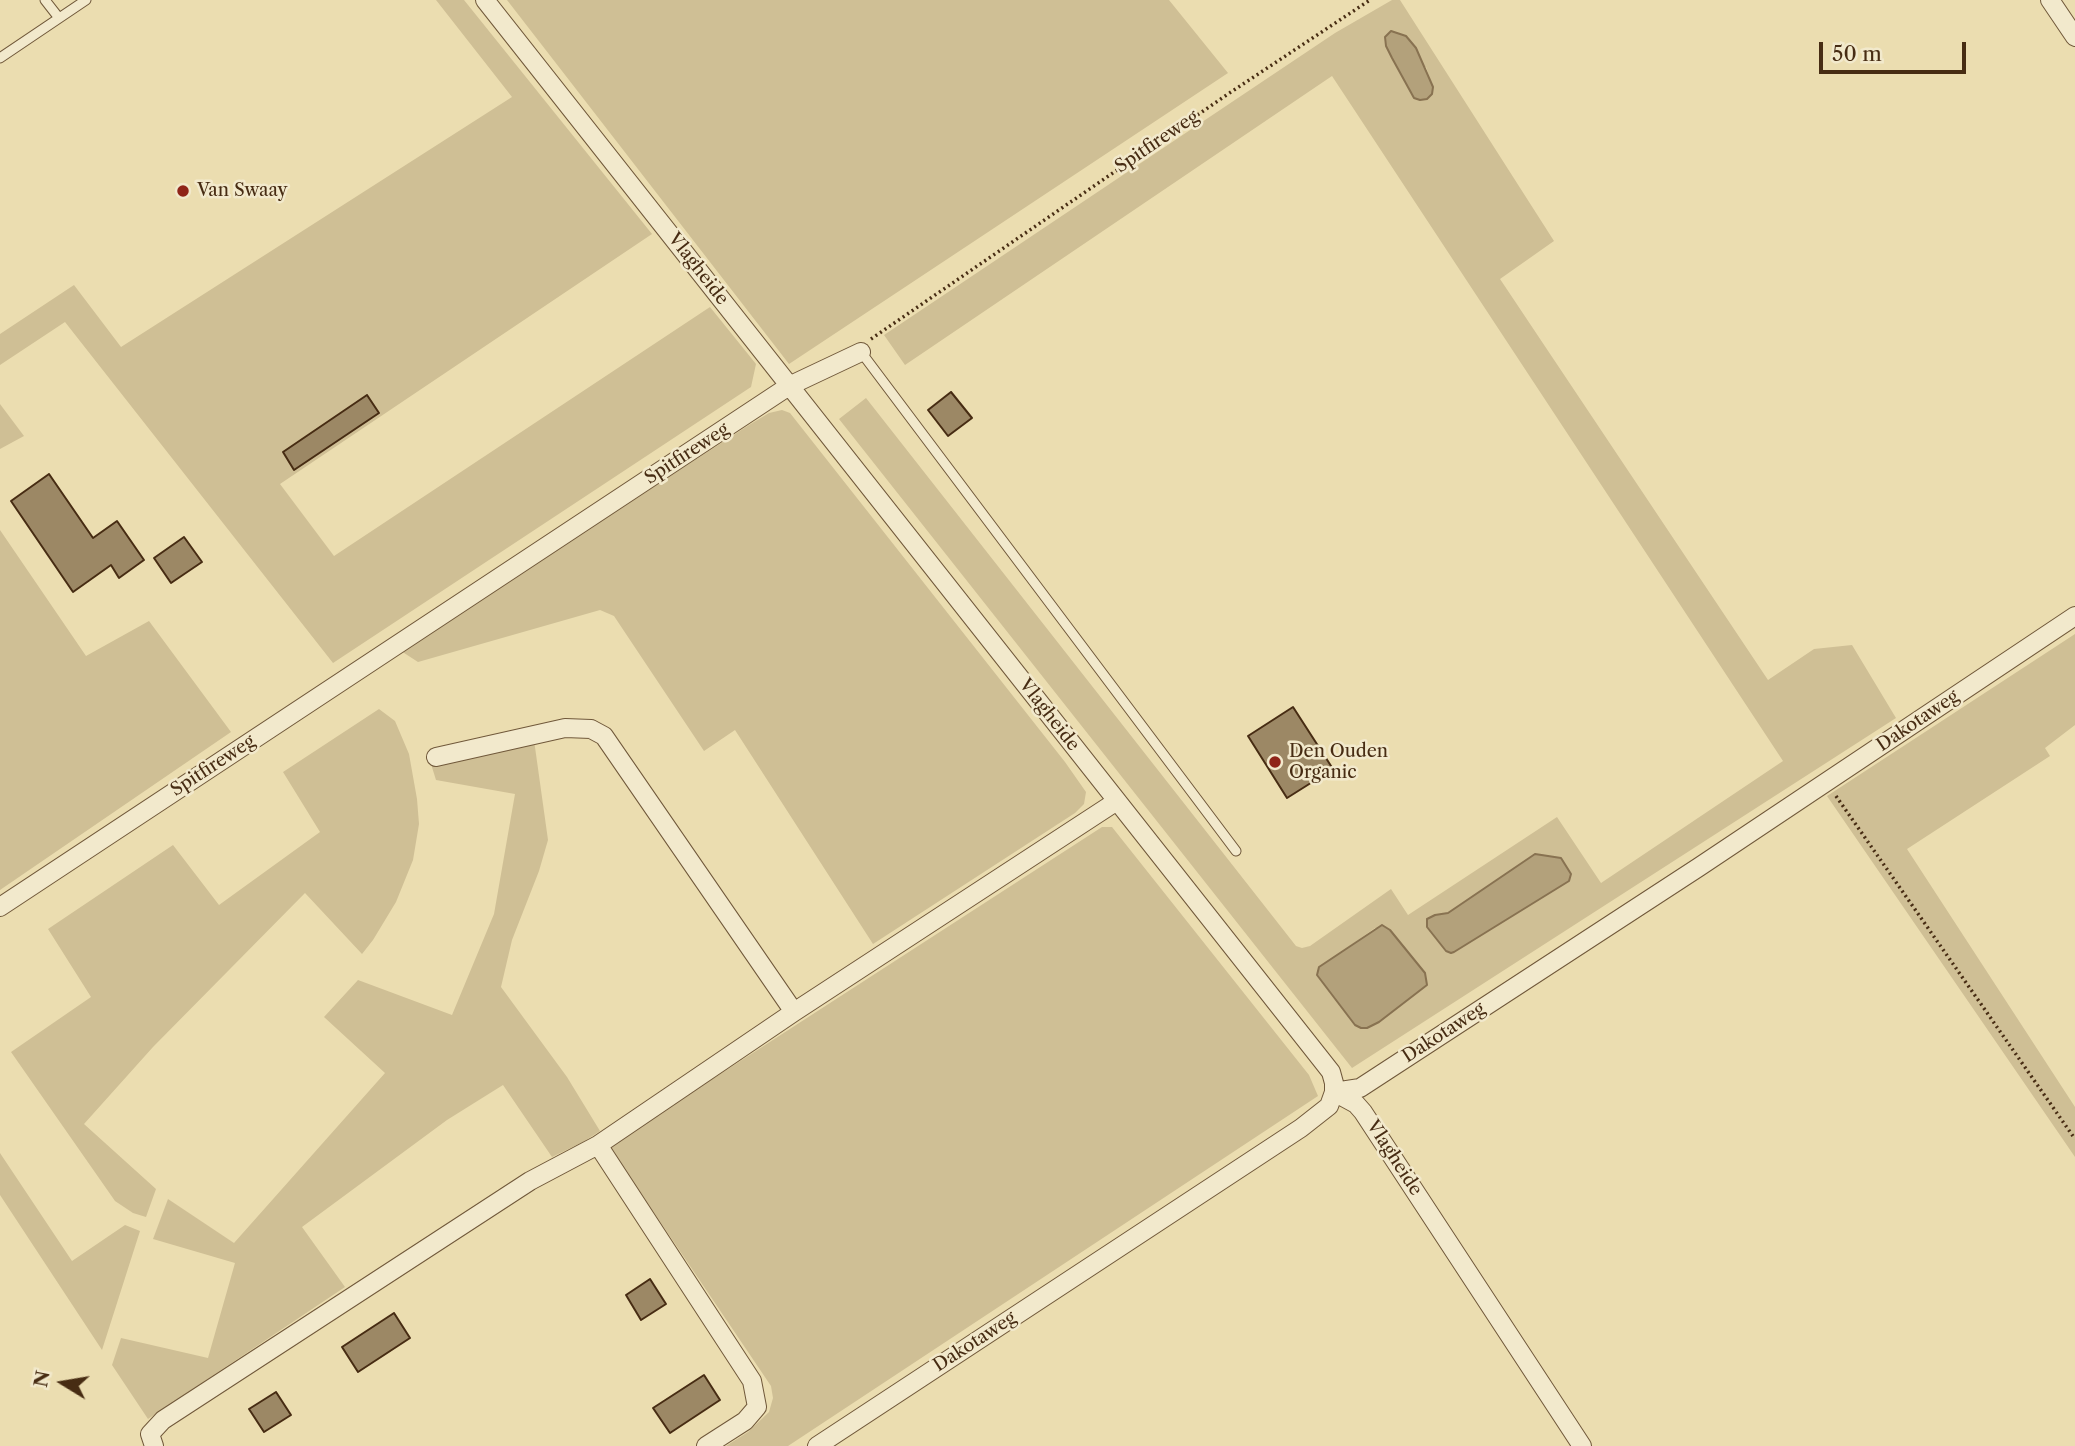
<!DOCTYPE html>
<html>
<head>
<meta charset="utf-8">
<style>
	body { margin:0 }
	#map { position:relative; width:2075px; height:1446px; overflow:hidden; background:#ebddb0; font-family:"Libre Caslon Text",serif }
	canvas { display:block }
	.north { position:absolute; left:28px; top:1348px; width:70px; height:70px; -webkit-text-stroke:5px #f2e9cc; paint-order:stroke; rotate:281deg; font-size:19px; font-weight:700; line-height:28px; text-align:center; color:#472c13 }
	.north::after { content:''; display:block; margin:auto; width:24px; height:32px; background:#472c13; clip-path:polygon(50% 0,100% 100%,50% 72%,0 100%) }
	.scale { position:absolute; left:1819px; top:42px; width:147px; height:32px; box-sizing:border-box; border:4px solid #472c13; border-top:0; padding-left:9px; font-size:21px; line-height:24px; white-space:nowrap; color:#472c13; -webkit-text-stroke:5px #f2e9cc; paint-order:stroke }
</style>
</head>
<body>
<div id="map">
<canvas width="2075" height="1446"></canvas>
<div class="north">N</div>
<div class="scale">50 m</div>
</div>
<script>
const context = document.querySelector('canvas').getContext('2d');
context.lineJoin = 'round';
function paint(path, color) { context.fillStyle = color; context.fill(path, 'evenodd'); }
const poly = rows => new Path2D(rows.map(r => 'M' + r).join(''));
function strokePath(path, color, width, dash) { context.strokeStyle = color; context.lineWidth = width; context.lineCap = dash ? 'butt' : 'round'; context.setLineDash(dash || []); context.stroke(path); }
function write(font, color, halo, rows, align = 'center') {
  context.font = font + ' "Libre Caslon Text",serif'; context.lineWidth = 5; context.setLineDash([]); context.textBaseline = 'middle'; context.strokeStyle = halo; context.fillStyle = color; for (const [text, x, y, turn = 0] of rows) {
    context.save(); context.translate(x, y); context.rotate((+turn || 0) * Math.PI / 180); context.textAlign = isNaN(turn) ? turn : align; if (halo) context.strokeText(text, 0, 0); context.fillText(text, 0, 0); context.restore();
  }
}
paint(poly([
	[436,0,464,0,652,234,280,484,334,556,710,307,756,364,751,387,333,663,65,322,0,365,0,334,74,285,121,347,512,97],
	[507,0,1169,0,1228,73,789,364],
	[1392,0,1400,0,1554,241,1500,279,1768,680,1814,649,1852,645,1896,718,1352,1068,839,419,866,398,1296,946,1302,948,1310,946,1391,889,1408,915,1557,817,1601,883,1783,761,1332,76,905,365,884,335,1335,33],
	[1426,67,1433,87,1405,78,1399,68],
	[1535,854,1446,951,1435,915,1448,913],
	[1375,928,1425,973,1361,1028,1355,1025,1317,975,1320,967],
	[0,404,24,436,0,449],
	[782,410,790,413,1065,762,1086,792,1084,804,1075,813,873,944,735,730,704,751,614,616,600,610,418,662,401,651,749,425,769,413],
	[0,530,86,656,149,621,231,732,0,890],
	[2075,634,2075,725,2045,748,2050,756,1907,849,2075,1107,2075,1157,1827,796],
	[379,709,395,721,409,754,417,799,419,824,413,860,396,902,373,940,362,954,305,893,153,1047,84,1124,156,1189,146,1217,133,1213,115,1201,11,1052,91,997,48,929,173,845,219,905,320,832,283,772],
	[534,740,548,840,539,871,512,940,501,987,567,1077,600,1131,583,1142,552,1157,503,1085,447,1120,302,1227,345,1287,148,1419,112,1365,121,1338,208,1358,235,1263,153,1239,168,1199,234,1243,385,1073,324,1017,358,980,452,1015,494,914,515,794,436,780,431,764],
	[1102,827,1112,827,1309,1075,1318,1096,788,1446,726,1446,748,1432,769,1412,773,1398,771,1386,609,1146],
	[0,1153,72,1261,125,1225,140,1231,102,1350,0,1195]
]), '#cfbf95');
const water = poly([
	[1391,31,1406,36,1416,48,1433,87,1432,94,1427,99,1420,100,1414,98,1392,58,1386,46,1385,37,1391,31],
	[1535,854,1561,858,1571,874,1569,881,1454,952,1451,953,1446,951,1427,927,1427,919,1435,915,1448,913,1535,854],
	[1382,925,1390,930,1425,973,1427,985,1379,1022,1367,1028,1361,1028,1355,1025,1317,975,1319,967,1382,925]
]);
paint(water, '#b3a17b');
strokePath(water, '#887251', 2);
const building = poly([
	[951,392,972,418,948,436,928,410,951,392],
	[367,395,379,413,294,470,283,452,367,395],
	[49,474,93,538,117,521,144,560,119,578,111,565,73,592,11,501,49,474],
	[184,537,202,562,171,583,154,558,184,537],
	[1293,707,1333,769,1287,798,1248,736,1293,707],
	[650,1279,666,1304,641,1320,626,1295,650,1279],
	[394,1313,410,1338,358,1372,342,1347,394,1313],
	[704,1375,720,1400,670,1433,653,1408,704,1375],
	[276,1392,291,1415,264,1432,249,1409,276,1392]
]);
paint(building, '#9c8865');
strokePath(building, '#472c13', 2);
const lane = poly([
	[45,0,59,18],
	[0,58,86,0],
	[861,352,1236,851]
]);
const street = poly([
	[485,0,1320,1058,1331,1072,1334,1083,1334,1092,1329,1106,1301,1128,817,1446],
	[2050,0,2075,37],
	[436,757,565,728,591,729,604,736,794,1012],
	[0,907,789,386,861,352],
	[1334,1092,1360,1088,1699,867,2075,616],
	[1334,1092,1356,1104,1363,1112,1582,1446],
	[598,1145,794,1012,1117,801],
	[154,1446,150,1434,163,1420,530,1181,598,1145,752,1381,757,1407,745,1421,706,1446]
]);
strokePath(lane, '#70583a', 11);
strokePath(street, '#70583a', 20);
strokePath(poly([
	[871,339,1228,94,1370,0],
	[1836,796,2075,1139]
]), '#472c13', 3.5, [2, 3.5]);
strokePath(lane, '#f2e9cc', 9);
strokePath(street, '#f2e9cc', 18);
for (const [x, y, r, color] of [
	[183,191,7,"#8f2418"],
	[1275,762,7,"#8f2418"]
]) { const dot = new Path2D(); dot.arc(x, y, r, 0, 2 * Math.PI); context.fillStyle = color; context.fill(dot); strokePath(dot, '#f2e9cc', 2.5); }
write('18px', '#472c13', '#f2e9cc', [
	["Spitfireweg",1157,142,-34],
	["Vlagheide",698,269,52],
	["Spitfireweg",687,454,-33],
	["Vlagheide",1049,715,52],
	["Dakotaweg",1918,721,-34],
	["Spitfireweg",213,766,-33],
	["Dakotaweg",1444,1033,-33],
	["Vlagheide",1394,1158,57],
	["Dakotaweg",975,1342,-33]
]);
write('18px', '#472c13', '#f2e9cc', [
	["Van Swaay",197,191],
	["Den Ouden",1289,752],
	["Organic",1289,773]
], 'left');
</script>
</body>
</html>
